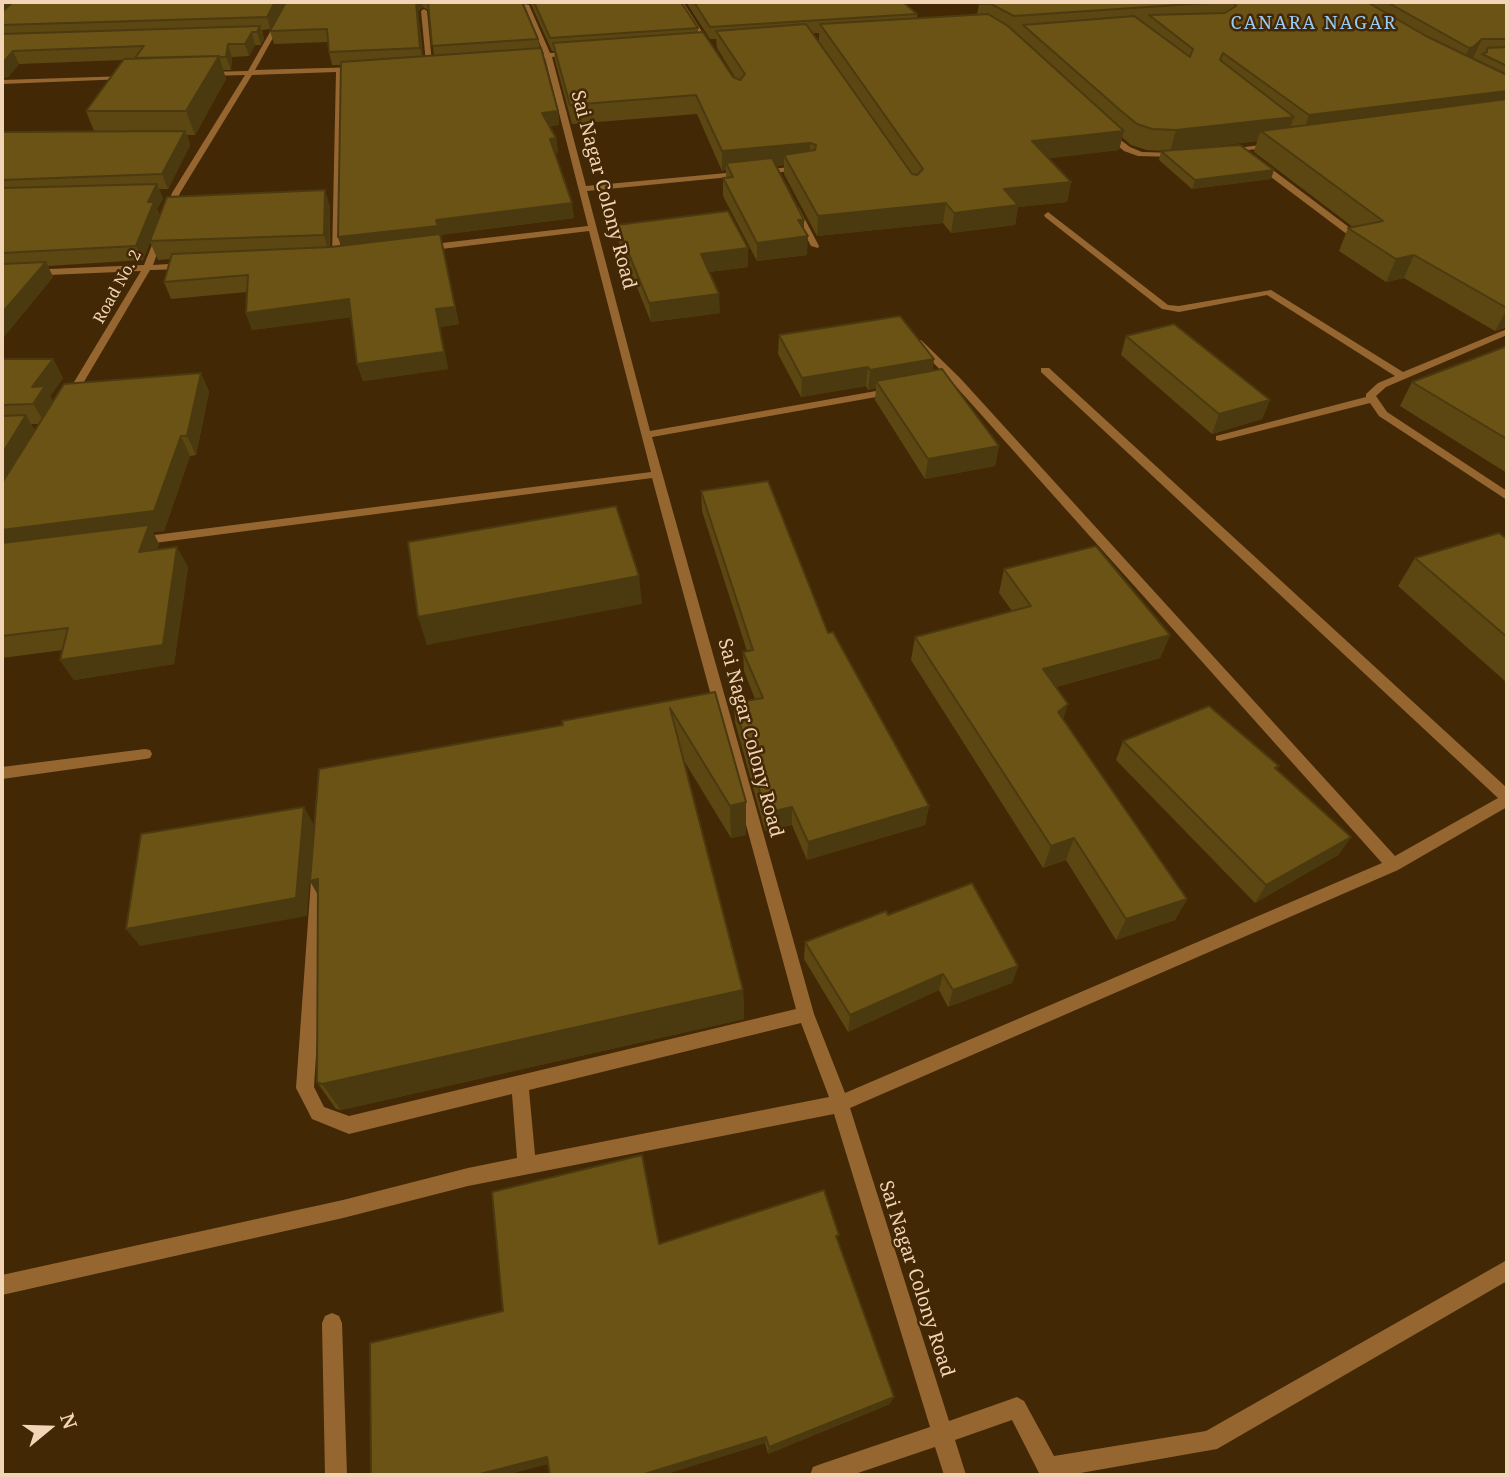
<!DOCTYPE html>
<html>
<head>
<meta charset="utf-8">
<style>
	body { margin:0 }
	#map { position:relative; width:1509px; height:1477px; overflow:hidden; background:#432806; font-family:"Noto Serif",serif }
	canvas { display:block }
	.frame { position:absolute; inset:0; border:4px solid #f2d4b6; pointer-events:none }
	.north { position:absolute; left:14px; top:1393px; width:70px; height:70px; -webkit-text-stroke:5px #432806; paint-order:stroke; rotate:71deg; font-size:19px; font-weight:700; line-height:28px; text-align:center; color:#f2d4b6 }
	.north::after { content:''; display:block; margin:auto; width:24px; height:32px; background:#f2d4b6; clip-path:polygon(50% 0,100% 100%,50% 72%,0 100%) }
</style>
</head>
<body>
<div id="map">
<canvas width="1509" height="1477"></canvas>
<div class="frame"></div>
<div class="north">N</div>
</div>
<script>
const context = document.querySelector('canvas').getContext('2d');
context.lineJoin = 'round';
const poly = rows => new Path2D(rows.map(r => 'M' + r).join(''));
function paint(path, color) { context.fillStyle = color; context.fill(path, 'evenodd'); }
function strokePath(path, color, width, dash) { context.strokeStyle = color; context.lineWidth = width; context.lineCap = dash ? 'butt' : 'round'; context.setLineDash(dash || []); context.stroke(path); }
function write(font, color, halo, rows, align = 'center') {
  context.font = font + ' "Noto Serif",serif'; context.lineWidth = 5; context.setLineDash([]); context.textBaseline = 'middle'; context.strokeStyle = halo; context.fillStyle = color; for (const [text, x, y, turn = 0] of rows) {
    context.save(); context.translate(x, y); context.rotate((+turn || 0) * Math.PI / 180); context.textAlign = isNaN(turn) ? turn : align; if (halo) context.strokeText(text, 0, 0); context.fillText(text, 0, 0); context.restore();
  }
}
paint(poly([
	[287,2,293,2,255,70,361,67,364,69,342,72,340,258,336,261,332,258,336,72,252,75,180,193,173,213,169,216,165,213,172,193,245,75,206,76,203,74,206,72,248,71,287,2],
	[677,2,683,2,713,49,709,49,677,2],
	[524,4,529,5,550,53,574,52,577,54,552,57,586,186,802,166,806,168,802,170,587,191,650,431,893,388,898,391,893,394,652,437,814,1014,845,1093,1382,863,952,382,915,344,915,340,921,340,960,378,1395,856,1498,798,1041,372,1041,368,1049,368,1507,788,1507,807,1398,870,850,1108,949,1421,1017,1397,1024,1401,1054,1456,1206,1431,1507,1260,1507,1281,1217,1449,1069,1475,1040,1475,1012,1420,955,1440,966,1475,944,1475,935,1447,852,1475,810,1475,813,1467,821,1464,930,1427,834,1114,468,1186,343,1218,2,1295,2,1275,343,1200,468,1168,517,1158,512,1094,349,1134,312,1119,296,1088,311,880,314,875,319,873,324,875,327,880,314,1087,324,1107,349,1116,796,1009,652,478,139,545,133,541,139,537,651,472,589,231,425,251,421,248,425,245,588,226,545,58,527,59,524,57,544,54,524,4],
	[801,1023,829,1097,535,1155,529,1090,801,1023],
	[424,9,427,11,432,63,429,65,426,63,421,11,424,9],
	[128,76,126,79,2,84,2,80,128,76],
	[1106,129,1130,147,1142,152,1176,153,1180,155,1176,157,1138,156,1124,151,1103,133,1103,129,1106,129],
	[1274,143,1277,143,1277,147,1228,152,1224,150,1274,143],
	[1255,161,1261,161,1362,237,1362,241,1356,241,1255,165,1255,161],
	[792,206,799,208,819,246,818,248,811,246,791,208,792,206],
	[1048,212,1168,305,1179,306,1271,290,1403,372,1507,329,1507,335,1386,387,1376,396,1387,412,1507,491,1507,500,1379,416,1370,403,1220,441,1216,440,1216,436,1366,397,1366,394,1378,383,1395,376,1267,295,1179,312,1162,309,1045,217,1044,215,1048,212],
	[160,232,164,235,153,265,185,263,190,266,185,269,150,270,75,397,74,399,66,399,65,397,141,271,2,277,2,271,144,265,156,235,160,232],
	[145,749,150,750,152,754,150,758,145,759,2,779,2,767,145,749],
	[332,1313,339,1316,342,1323,347,1475,325,1475,322,1323,325,1316,332,1313]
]), '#966631');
paint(poly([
	[2,2,286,2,270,29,262,30,264,39,261,45,255,45,249,56,232,57,231,70,223,70,226,79,195,135,187,135,190,145,168,189,159,189,163,199,157,209,160,215,325,190,330,208,330,247,341,246,338,237,341,65,332,65,329,52,328,42,274,44,270,31,286,2,524,2,523,3,538,39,540,48,558,111,559,125,550,126,556,138,558,152,555,153,574,218,440,235,459,324,440,327,448,369,363,381,357,364,351,317,252,330,246,313,247,292,171,299,164,282,170,259,158,260,150,242,143,260,48,266,53,277,2,339,2,132,94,131,86,111,123,60,19,64,8,77,2,78],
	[423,7,428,10,434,56,423,56,418,11],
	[527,2,681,2,698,28,698,33,733,77,736,79,717,48,716,39,710,39,686,2,903,2,917,14,917,18,977,15,979,4,1008,2,1507,2,1507,327,1495,331,1404,278,1386,282,1339,251,1348,228,1353,227,1254,152,1257,141,1199,148,1271,179,1192,189,1159,160,1161,151,1163,151,1147,150,1131,145,1122,137,1119,150,1048,158,1071,182,1067,202,1018,207,1015,225,951,233,943,223,817,236,784,174,784,165,776,166,804,231,807,255,757,261,723,196,723,178,726,178,726,170,722,171,697,114,572,124,555,60,554,51,552,51,531,4],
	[812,33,819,33,819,41],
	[617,225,748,267,709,272,720,313,651,322,619,243],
	[779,335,933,371,999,446,995,466,925,479,875,400,876,388,868,390,866,386,801,397,778,354],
	[1126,336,1270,400,1262,419,1212,434,1121,355],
	[1507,346,1507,473,1400,406,1412,382],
	[2,359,53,359,63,378,50,396,53,401,201,373,209,392,196,455,190,456,164,531,153,532,159,544,157,550,188,567,174,664,74,680,60,660,63,650,2,658],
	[31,424,39,424,35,430],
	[701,491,828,633,929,806,925,825,807,860,792,825,765,831,735,722,734,703,755,699,744,671,743,652,747,651,702,511],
	[1507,539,1507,681,1505,681,1398,586,1415,558],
	[1004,569,1170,635,1160,658,1056,687,1063,720,1187,899,1175,920,1116,940,1066,860,1043,868,911,660,915,637,1012,611,999,593],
	[715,692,746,835,731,838,683,759,743,990,744,1019,341,1110,336,1109,317,1082,318,895,310,881,563,725],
	[1123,741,1279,766,1277,769,1351,837,1338,855,1255,903,1116,760],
	[888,915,1018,966,1012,983,948,1007,939,990,848,1032,804,959,805,942],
	[838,1241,890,1404,768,1454,765,1443,663,1475,550,1475,548,1464,503,1311,659,1244]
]), '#5c4713');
paint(poly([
	[2,2,18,2,2,18],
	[275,2,286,2,270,29,267,17],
	[416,2,422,2,423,7,418,11,423,61,420,48],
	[260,26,264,39,261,45,257,32],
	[252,32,255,45,249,56,245,44],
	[1482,39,1473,58,1460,67,1469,48],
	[228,44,232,57,231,70,226,57],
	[13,51,19,64,8,77,2,78,2,64],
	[219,56,226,79,195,135,186,111],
	[1507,91,1507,110,1302,136,1309,115],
	[558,111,559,125,544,126,542,113],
	[1294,117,1286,138,1261,131,1257,141,1170,151,1176,130],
	[185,131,190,145,168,189,162,174],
	[1124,131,1119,150,1028,161,1032,141],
	[556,138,558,152,552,153,550,139],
	[810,143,810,162,784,155,784,165,729,170,726,163,726,170,722,171,722,151],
	[1274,170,1271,179,1192,189,1195,180],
	[1071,182,1067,202,1018,207,1015,225,951,233,954,213,1004,189],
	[157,184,163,199,157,209,160,216,143,260,136,246,148,202],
	[325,190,330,208,329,253,324,235],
	[572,203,574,218,440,235,343,252,338,237,436,220],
	[946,203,943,223,817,236,818,216],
	[798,220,804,220,804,237,808,236,807,255,757,261,757,243],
	[440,235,459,324,440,327,448,369,363,381,357,364,436,309],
	[748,248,748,267,701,273,701,254],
	[1414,255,1404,278,1386,282,1396,259],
	[46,262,53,277,2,339,2,313],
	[719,294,720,313,651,322,649,303],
	[349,299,354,317,252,330,246,313],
	[1507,309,1507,327,1495,331],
	[53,359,63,378,50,396,55,405,45,423,33,404,32,387],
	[934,359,932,378,876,381,876,388,868,390,870,370],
	[868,367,866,386,801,397,802,378],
	[201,373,209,392,196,455,187,436],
	[1270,400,1262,419,1212,434,1219,414],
	[26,415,37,435,2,494,2,454],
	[181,436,190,456,164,531,153,532,159,544,150,572,2,551,2,530],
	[999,446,995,466,925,479,928,459],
	[177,547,188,567,174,664,74,680,60,660],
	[639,576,642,604,427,645,418,617],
	[1170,635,1160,658,1036,692,1043,669],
	[1068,704,1061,727,1058,712],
	[746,802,746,835,731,838,730,806],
	[929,806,925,825,807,860,808,842],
	[304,807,314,825,307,916,140,946,126,929],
	[792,807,792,825,765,831,766,813],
	[1351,837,1338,855,1255,903,1266,885],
	[1074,838,1066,860,1043,868,1051,846],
	[318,879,328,912,310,881],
	[1187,899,1175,920,1116,940,1126,919],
	[1018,966,1012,983,948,1007,953,990],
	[943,974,939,990,848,1032,850,1015],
	[743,990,744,1019,341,1110,322,1084],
	[894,1397,890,1404,768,1454,769,1447],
	[766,1437,765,1443,663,1475,641,1475],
	[547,1457,553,1463,506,1475,476,1475]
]), '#4b3a0f');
const building = poly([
	[13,2,275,2,267,17,2,25,2,12,13,2],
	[286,2,416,2,420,48,329,52,327,29,270,31,286,2],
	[428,2,522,2,538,39,432,46,428,2],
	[534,2,681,2,698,28,550,38,534,2],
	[694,2,903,2,917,14,710,27,694,2],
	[1008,2,1221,2,1014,16,991,4,979,4,1008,2],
	[1234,2,1367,2,1426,36,1507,75,1507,91,1309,115,1223,53,1220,60,1294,117,1176,130,1152,129,1137,124,1120,110,1023,25,1134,16,1190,57,1193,49,1149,15,1225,13,1236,6,1234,2],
	[1387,2,1507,2,1507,39,1482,39,1473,47,1469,48,1387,2],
	[988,14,1008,26,1124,131,1032,141,1071,182,1004,189,1018,205,954,213,946,203,818,216,784,155,815,150,816,145,810,143,722,151,696,95,570,105,553,43,703,32,733,77,740,80,745,74,716,31,806,24,912,174,917,175,923,169,820,24,988,14],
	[260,26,257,32,252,32,245,44,228,44,226,57,218,57,219,56,135,58,144,46,13,51,2,64,2,34,260,26],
	[1507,47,1507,66,1482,54,1487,52,1487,48,1507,47],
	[541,48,558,111,542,113,556,138,550,139,572,203,436,220,438,226,338,237,341,62,541,48],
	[219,56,186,111,86,111,124,59,219,56],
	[1507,99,1507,308,1414,255,1396,259,1348,228,1383,221,1261,131,1507,99],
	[185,131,162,174,2,180,2,132,185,131],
	[1240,145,1274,170,1195,180,1161,151,1240,145],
	[772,158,804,220,798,220,808,236,757,243,723,178,733,177,726,163,772,158],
	[157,184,148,202,154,202,136,246,2,253,2,188,157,184],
	[325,190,324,235,150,241,167,197,325,190],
	[728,211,748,248,701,254,719,294,649,303,617,225,728,211],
	[440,234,455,307,436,309,444,352,357,364,349,299,246,313,248,275,164,282,172,254,331,247,440,234],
	[46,262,2,313,2,264,46,262],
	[900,316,934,359,870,370,868,367,802,378,779,335,900,316],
	[1174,324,1270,400,1219,414,1126,336,1174,324],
	[1507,346,1507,439,1412,382,1507,346],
	[2,359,53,359,32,387,45,386,33,404,2,405,2,359],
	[942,369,999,446,928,459,876,381,942,369],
	[201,373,187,436,181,436,154,511,2,530,2,483,64,384,201,373],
	[26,415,2,454,2,416,26,415],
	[768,481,828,633,833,632,929,806,808,842,792,807,766,813,734,703,763,698,743,652,753,650,701,491,768,481],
	[616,506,639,576,418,617,408,542,616,506],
	[149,525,139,552,177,547,163,645,60,660,68,628,2,636,2,543,149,525],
	[1499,533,1507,539,1507,637,1415,558,1499,533],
	[1096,546,1170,635,1043,669,1068,704,1058,712,1187,899,1126,919,1074,838,1051,846,915,637,1031,606,1004,569,1096,546],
	[715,692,746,802,730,806,670,708,743,990,322,1084,317,1082,318,879,310,881,319,769,563,725,562,721,715,692],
	[1209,706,1279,766,1275,768,1351,837,1266,885,1123,741,1209,706],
	[304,807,296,898,126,929,141,834,304,807],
	[972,883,1018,966,953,990,943,974,850,1015,805,942,886,911,888,915,972,883],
	[642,1155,659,1244,824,1190,839,1235,836,1236,894,1397,769,1447,766,1437,641,1475,550,1475,547,1457,476,1475,371,1475,370,1343,503,1311,492,1192,642,1155]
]);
paint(building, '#6b5316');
strokePath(building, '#4b3a0f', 2);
write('16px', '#f2d4b6', '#432806', [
	["Road No. 2",118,287,-61]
]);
context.letterSpacing = '2px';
write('18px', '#9acaf6', '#432806', [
	["CANARA NAGAR",1314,24]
]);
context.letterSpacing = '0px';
write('19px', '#f2d4b6', '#432806', [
	["Sai Nagar Colony Road",603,190,75],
	["Sai Nagar Colony Road",750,738,75],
	["Sai Nagar Colony Road",916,1279,72]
]);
</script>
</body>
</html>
